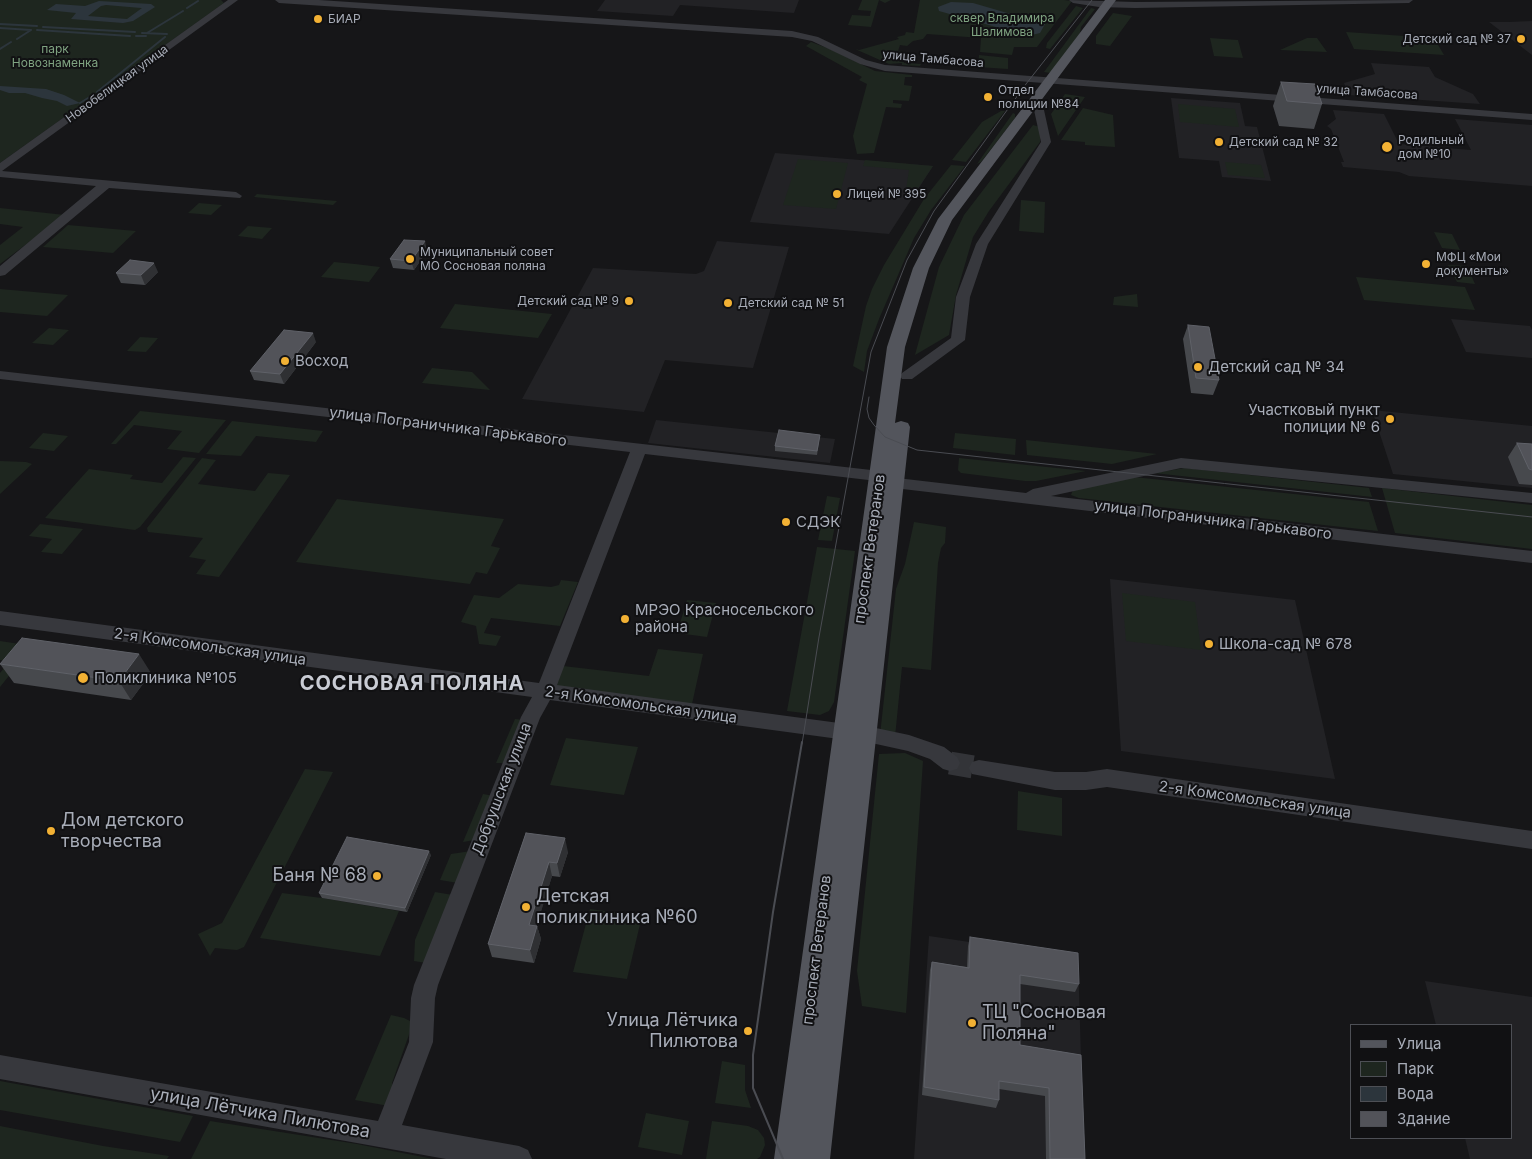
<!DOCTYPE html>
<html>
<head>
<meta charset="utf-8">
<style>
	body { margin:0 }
	#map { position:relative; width:1532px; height:1159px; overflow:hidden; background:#161618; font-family:Inter,sans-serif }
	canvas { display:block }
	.legend { position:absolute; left:1350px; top:1024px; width:162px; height:115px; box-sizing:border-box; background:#111113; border:1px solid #4d4f55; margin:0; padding:6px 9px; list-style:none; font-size:15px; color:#a8adb8 }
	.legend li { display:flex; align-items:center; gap:10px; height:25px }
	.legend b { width:25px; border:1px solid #4d4f55 }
</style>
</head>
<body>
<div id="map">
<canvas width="1532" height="1159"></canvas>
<ul class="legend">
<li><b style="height:6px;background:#53555c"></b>Улица</li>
<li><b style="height:14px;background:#1e261f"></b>Парк</li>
<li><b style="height:14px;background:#2c353c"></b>Вода</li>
<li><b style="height:14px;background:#525359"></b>Здание</li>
</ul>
</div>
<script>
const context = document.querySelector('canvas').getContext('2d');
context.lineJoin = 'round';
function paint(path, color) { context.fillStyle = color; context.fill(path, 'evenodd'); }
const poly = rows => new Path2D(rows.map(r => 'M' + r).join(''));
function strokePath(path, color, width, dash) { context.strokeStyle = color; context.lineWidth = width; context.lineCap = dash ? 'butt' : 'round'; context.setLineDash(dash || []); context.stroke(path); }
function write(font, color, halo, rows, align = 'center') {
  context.font = font + ' Inter,sans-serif'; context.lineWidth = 4; context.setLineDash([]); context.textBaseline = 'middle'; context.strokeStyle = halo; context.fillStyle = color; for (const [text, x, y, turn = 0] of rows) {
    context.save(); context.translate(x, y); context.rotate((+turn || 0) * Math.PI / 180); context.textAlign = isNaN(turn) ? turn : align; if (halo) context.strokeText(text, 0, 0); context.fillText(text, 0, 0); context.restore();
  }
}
paint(poly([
	[605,0,799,0,794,13,680,5,673,16,597,11],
	[1532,21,1532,55,1489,22,1509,22],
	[1371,63,1429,67,1435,77,1473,94,1480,104,1349,95,1344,83,1375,74],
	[1171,98,1240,103,1245,126,1257,127,1271,181,1222,177,1219,161,1179,158],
	[1333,110,1384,114,1399,144,1471,150,1455,119,1532,125,1532,186,1409,176,1399,172,1343,167,1341,162,1344,162,1331,129,1327,126,1336,119],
	[775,153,933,166,889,234,750,222],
	[717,241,789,247,753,368,665,360,644,412,522,399,593,268,696,274,704,271],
	[1451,319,1530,326,1532,330,1532,358,1466,352],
	[1372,410,1532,426,1532,488,1393,474],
	[656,420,835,439,830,463,648,443],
	[1110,579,1295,600,1335,779,1121,751],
	[929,936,1078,958,1084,1159,914,1159],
	[1425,981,1532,997,1532,1159,1470,1159,1465,1138,1511,1138,1511,1025,1436,1025]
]), '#222225');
paint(poly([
	[0,0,221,0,224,3,0,163],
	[862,0,891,0,885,3,879,0,871,27,848,25,852,15,870,16,871,11,858,10],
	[920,0,1064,0,1072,1,1037,47,1014,47,1012,55,980,52,981,38,927,34,923,39,913,41,907,46,900,45,898,51,906,52,904,63,921,64,920,66,902,65,902,63,889,64,855,49,859,50,899,39,897,37,905,35,906,32,914,33],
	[1076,6,1083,8,1050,49,1046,48,1047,43],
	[1091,8,1095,9,1081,27,1080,33,1051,73,1044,72],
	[1113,13,1132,16,1110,46,1096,44,1096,36],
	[1346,32,1434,38,1444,55,1354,49],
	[1210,38,1238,40,1243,58,1214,56],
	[1307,38,1317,38,1327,52,1280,50],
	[811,42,830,49,875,71,912,75,912,77,905,77,904,85,912,86,909,101,893,100,893,103,902,104,901,108,886,107,874,153,857,154,853,136,867,84,859,80,862,77,806,46],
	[979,55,1008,58,1008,69,978,67],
	[1065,94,1085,97,1058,136,1051,114],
	[1178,104,1235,109,1239,127,1180,122],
	[1083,108,1113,115,1115,147,1085,145,1085,142,1061,140],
	[1001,111,1005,111,966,162,952,160,982,122],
	[1013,113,1015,114,1015,118,981,162,977,164],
	[1033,125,1040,127,1040,142,989,211,973,237,956,295,949,335,915,355,939,267,964,215],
	[798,159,848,163,836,209,783,205],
	[865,160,933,166,916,191,906,190,909,170,863,166],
	[1225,162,1261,165,1265,178,1228,175],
	[951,165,965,166,931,210,914,238,879,319,867,351,864,372,853,366,866,306,872,289,884,265,924,199],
	[257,194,337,201,333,205,254,197],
	[1021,200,1045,202,1044,233,1019,231],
	[199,203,222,205,211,215,188,213],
	[0,208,65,215,0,264,0,245,23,227,0,224],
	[68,225,136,231,113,253,43,247],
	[248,226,272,228,262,239,238,236],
	[1434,232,1452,234,1460,250,1442,248],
	[334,262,355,264,380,267,369,282,321,277],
	[1448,265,1467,266,1475,284,1457,282],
	[1356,277,1465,287,1475,310,1364,300],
	[0,289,68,295,47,316,0,312],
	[1137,294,1138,307,1113,305,1114,297],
	[455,304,552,314,538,338,440,328],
	[49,328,69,330,53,345,32,343],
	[140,337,158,338,146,352,127,351],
	[432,368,472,372,490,390,422,383],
	[140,411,226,420,199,453,167,449,182,431,134,425,116,444,111,444],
	[232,421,323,431,316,442,256,436,241,456,206,454],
	[43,433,68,436,54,451,29,448],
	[955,433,1016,439,1015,455,953,448],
	[1026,440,1157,454,1112,464,1027,455],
	[183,457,196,458,140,527,135,530,45,518,89,469,133,475,130,479,162,483],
	[202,458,216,460,198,484,255,491,268,473,290,475,219,577,196,574,206,560,189,557,203,538,148,532,147,528],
	[959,458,1086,471,1036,481,1025,481,961,473,958,470],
	[0,461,26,462,32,464,0,494],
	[1185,468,1369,488,1372,497,1154,473],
	[1134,477,1369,502,1378,531,1079,498,1071,495,1073,490],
	[1382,488,1532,505,1532,549,1395,533],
	[827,496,840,498,832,541,818,540],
	[337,499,504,519,491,546,500,548,487,574,476,572,470,584,296,562],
	[914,522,946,527,945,543,941,548,938,563,931,670,902,667,895,737,880,735,896,589,905,564],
	[40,524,83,529,62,554,41,552,52,539,29,536],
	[817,547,855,551,834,702,829,711,820,715,787,711],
	[561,580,578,582,560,626,491,618,484,633,501,636,496,646,479,644,476,626,461,622,474,595,499,598,518,584,551,587,559,585],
	[1122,593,1195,602,1201,650,1126,641],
	[687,600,716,603,707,637,677,633],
	[0,641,33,646,0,687,0,673,9,662,0,660],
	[658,649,703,654,692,704,560,688,556,684,563,666,649,676],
	[515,719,525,720,503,763,496,763],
	[566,738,638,747,624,795,550,785],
	[905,753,923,761,906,1013,862,1006,857,971,879,754],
	[305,769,333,772,244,947,237,950,215,948,210,956,198,934,222,923],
	[1018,791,1062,798,1062,836,1017,830],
	[483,794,494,796,475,840,463,842],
	[471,851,458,883,440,880,451,854],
	[435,892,453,895,426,963,414,961,415,940],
	[282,893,322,898,399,911,380,956,260,938],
	[590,909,642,916,627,979,573,972],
	[391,1015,404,1018,410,1021,412,1026,392,1083,395,1092,389,1106,355,1100],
	[722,1061,745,1065,745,1090,751,1108,715,1103],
	[0,1081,193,1116,180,1142,0,1110],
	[646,1113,689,1121,682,1155,638,1147],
	[210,1121,357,1144,433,1159,191,1159],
	[712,1121,748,1126,758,1130,764,1138,765,1145,760,1157,757,1159,706,1159],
	[0,1126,103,1146,169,1156,167,1159,0,1159]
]), '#1e261f');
paint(poly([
	[99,1,151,4,155,7,133,21,123,23,71,19,76,13,47,10,56,4,85,6],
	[106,5,141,8,142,8,127,19,88,16,101,6],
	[951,2,973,3,1045,24,1040,33,1028,36,939,11,938,7],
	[0,86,46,89,64,95,80,103,67,106,57,101,42,98,25,93,9,93,0,90]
]), '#2c353c');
strokePath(poly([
	[187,8,198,1],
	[0,24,37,26],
	[43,27,135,32],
	[0,28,31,30],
	[37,30,130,36],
	[142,33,167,34],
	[147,33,183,11],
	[136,36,146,36],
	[17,39,31,30],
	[0,49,11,42],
	[97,92,165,37],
	[80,103,93,95]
]), '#2c353c', 2);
strokePath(poly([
	[950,763,979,768]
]), '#333438', 23, [23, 11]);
paint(poly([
	[228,0,238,0,2,171,236,192,242,196,240,198,109,188,5,275,0,276,0,266,96,186,0,177,0,163,228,0],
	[275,0,319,0,792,31,818,37,866,60,885,65,1532,114,1532,120,885,71,860,64,812,41,792,37,279,3,275,0],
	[1069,0,1135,2,1413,0,1409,3,1135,8,1099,7,1073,3,1069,0],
	[1039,107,1044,110,1051,142,988,244,970,297,965,340,912,379,902,379,900,376,902,373,951,338,956,297,976,244,1041,142,1034,110,1039,107],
	[0,371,880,471,897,478,1026,493,1033,489,1181,458,1532,493,1532,503,1181,468,1051,496,1532,551,1532,563,894,488,877,481,645,454,557,685,876,728,909,735,944,747,957,757,960,763,957,769,950,771,943,769,930,759,908,751,876,744,550,700,540,718,438,985,435,998,433,1042,402,1125,519,1146,528,1150,532,1159,446,1159,0,1079,0,1055,378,1121,409,1042,411,998,414,985,521,717,532,697,0,625,0,611,539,683,630,452,0,379,0,371],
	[979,760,1055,772,1086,772,1107,769,1532,831,1532,849,1107,787,1086,790,1055,790,972,774,969,768,972,762,979,760]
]), '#37383d');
paint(poly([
	[1105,0,1116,0,952,220,929,268,905,347,895,423,901,421,908,423,910,427,830,1159,774,1159,887,347,913,268,938,219,1105,0]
]), '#53555c');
strokePath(poly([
	[869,397,867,409,869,418,874,425,885,437,917,450,1532,517],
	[802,744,819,637,871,352,907,260,934,211,1026,84,1092,0]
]), '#4a4c52', 1);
strokePath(poly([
	[783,1159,753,1088,753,1055,773,912,802,742]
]), '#4a4c52', 2);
paint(poly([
	[1281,82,1322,104,1314,129,1279,126,1273,106],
	[427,251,414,270,393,268,390,259],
	[158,272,145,285,121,283,116,273],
	[1188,325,1219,380,1213,395,1191,393,1183,339],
	[316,342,284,384,254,380,250,371],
	[820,435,817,455,775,451,775,446],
	[1517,443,1532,444,1532,485,1519,484,1508,457],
	[0,664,151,673,131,700,14,683],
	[526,833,568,852,560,877,552,876,536,926,537,926,541,939,534,963,492,957,488,944],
	[431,855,407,912,322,898,319,893],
	[970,937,1079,984,1075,992,1020,984,1020,1045,1081,1055,1085,1159,1046,1159,1045,1096,999,1089,999,1100,996,1108,922,1095,930,970,932,962,967,967,968,946]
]), '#47494d');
paint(poly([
	[425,241,427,251,414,270,411,261],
	[154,263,158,272,145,285,141,275],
	[313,333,316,342,284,384,280,374],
	[139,654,151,673,131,700,119,681],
	[565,838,568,852,560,877,557,863],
	[429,851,431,855,407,912,405,908],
	[549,862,552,876,533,938,529,925],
	[537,926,541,939,534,963,530,950]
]), '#2f3033');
const building = poly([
	[1281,82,1315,84,1322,104,1287,101,1281,82],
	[404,240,425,241,411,261,390,259,404,240],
	[130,260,154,263,141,275,116,273,130,260],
	[1188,325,1209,327,1219,380,1196,378,1188,325],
	[284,330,313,333,280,374,250,371,284,330],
	[779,430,820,435,817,451,775,446,779,430],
	[1517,443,1532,444,1532,470,1529,469,1517,443],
	[22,638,139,654,119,681,0,664,22,638],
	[526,833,565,838,557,863,549,862,529,925,537,926,530,950,488,944,526,833],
	[347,837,429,851,405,908,319,893,347,837],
	[970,937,1078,953,1079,984,1020,975,1020,1045,1081,1055,1085,1159,1050,1159,1049,1088,999,1081,999,1100,924,1087,932,962,969,968,970,937]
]);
paint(building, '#525359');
strokePath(building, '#5f6168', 1);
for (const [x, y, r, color] of [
	[318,19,5,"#f2b134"],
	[1521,39,5,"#f2b134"],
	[988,97,5,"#f2b134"],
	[1219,142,5,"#f2b134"],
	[1387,147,6,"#f2b134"],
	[837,194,5,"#f2b134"],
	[410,259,5,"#f2b134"],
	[1426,264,5,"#f2b134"],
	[629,301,5,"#f2b134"],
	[728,303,5,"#f2b134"],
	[285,361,5,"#f2b134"],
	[1198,367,5,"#f2b134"],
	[1390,419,5,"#f2b134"],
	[786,522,5,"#f2b134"],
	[625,619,5,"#f2b134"],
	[1209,644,5,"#f2b134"],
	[83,678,6,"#f2b134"],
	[51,831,5,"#f2b134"],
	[377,876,5,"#f2b134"],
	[526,907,5,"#f2b134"],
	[972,1023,5,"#f2b134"],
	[748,1031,5,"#f2b134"]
]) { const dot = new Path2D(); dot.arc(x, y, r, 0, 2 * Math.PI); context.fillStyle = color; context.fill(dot); strokePath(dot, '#111113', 2); }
write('12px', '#7fa381', '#111113', [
	["сквер Владимира",1002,18],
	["Шалимова",1002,32],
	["парк",55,49],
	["Новознаменка",55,63]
]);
write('12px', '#a8adb8', '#111113', [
	["БИАР",328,19],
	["Детский сад № 37",1511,39,"right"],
	["Отдел",998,90],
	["полиции №84",998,104],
	["Родильный",1398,140],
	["дом №10",1398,154],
	["Детский сад № 32",1229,142],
	["Лицей № 395",847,194],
	["Муниципальный совет",420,252],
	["МО Сосновая поляна",420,266],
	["МФЦ «Мои",1436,257],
	["документы»",1436,271],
	["Детский сад № 9",619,301,"right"],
	["Детский сад № 51",738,303]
], 'left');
write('12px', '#a8adb8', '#111113', [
	["улица Тамбасова",933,59,5],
	["Новобелицкая улица",117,84,-36],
	["улица Тамбасова",1367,92,4]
]);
write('15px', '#a8adb8', '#111113', [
	["Восход",295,361],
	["Детский сад № 34",1208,367],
	["Участковый пункт",1380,410,"right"],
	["полиции № 6",1380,427,"right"],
	["СДЭК",796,522],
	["МРЭО Красносельского",635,610],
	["района",635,627],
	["Школа-сад № 678",1219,644],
	["Поликлиника №105",94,678]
], 'left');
write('15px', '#a8adb8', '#111113', [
	["улица Пограничника Гарькавого",448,427,7],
	["улица Пограничника Гарькавого",1213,520,7],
	["проспект Ветеранов",870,549,-82],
	["2-я Комсомольская улица",210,647,8],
	["2-я Комсомольская улица",641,705,8],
	["Добрушская улица",502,789,-69],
	["2-я Комсомольская улица",1255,800,8],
	["проспект Ветеранов",817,950,-83]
]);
write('18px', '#a8adb8', '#111113', [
	["Дом детского",61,821],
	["творчества",61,842],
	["Баня № 68",367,876,"right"],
	["Детская",536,897],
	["поликлиника №60",536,918],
	["ТЦ \"Сосновая",982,1013],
	["Поляна\"",982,1034],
	["Улица Лётчика",738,1021,"right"],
	["Пилютова",738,1042,"right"]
], 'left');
write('18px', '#a8adb8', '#111113', [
	["улица Лётчика Пилютова",260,1113,10]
]);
context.letterSpacing = '1px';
write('bold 20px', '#c9ccd4', '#111113', [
	["СОСНОВАЯ ПОЛЯНА",412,684]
]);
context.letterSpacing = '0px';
</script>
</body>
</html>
